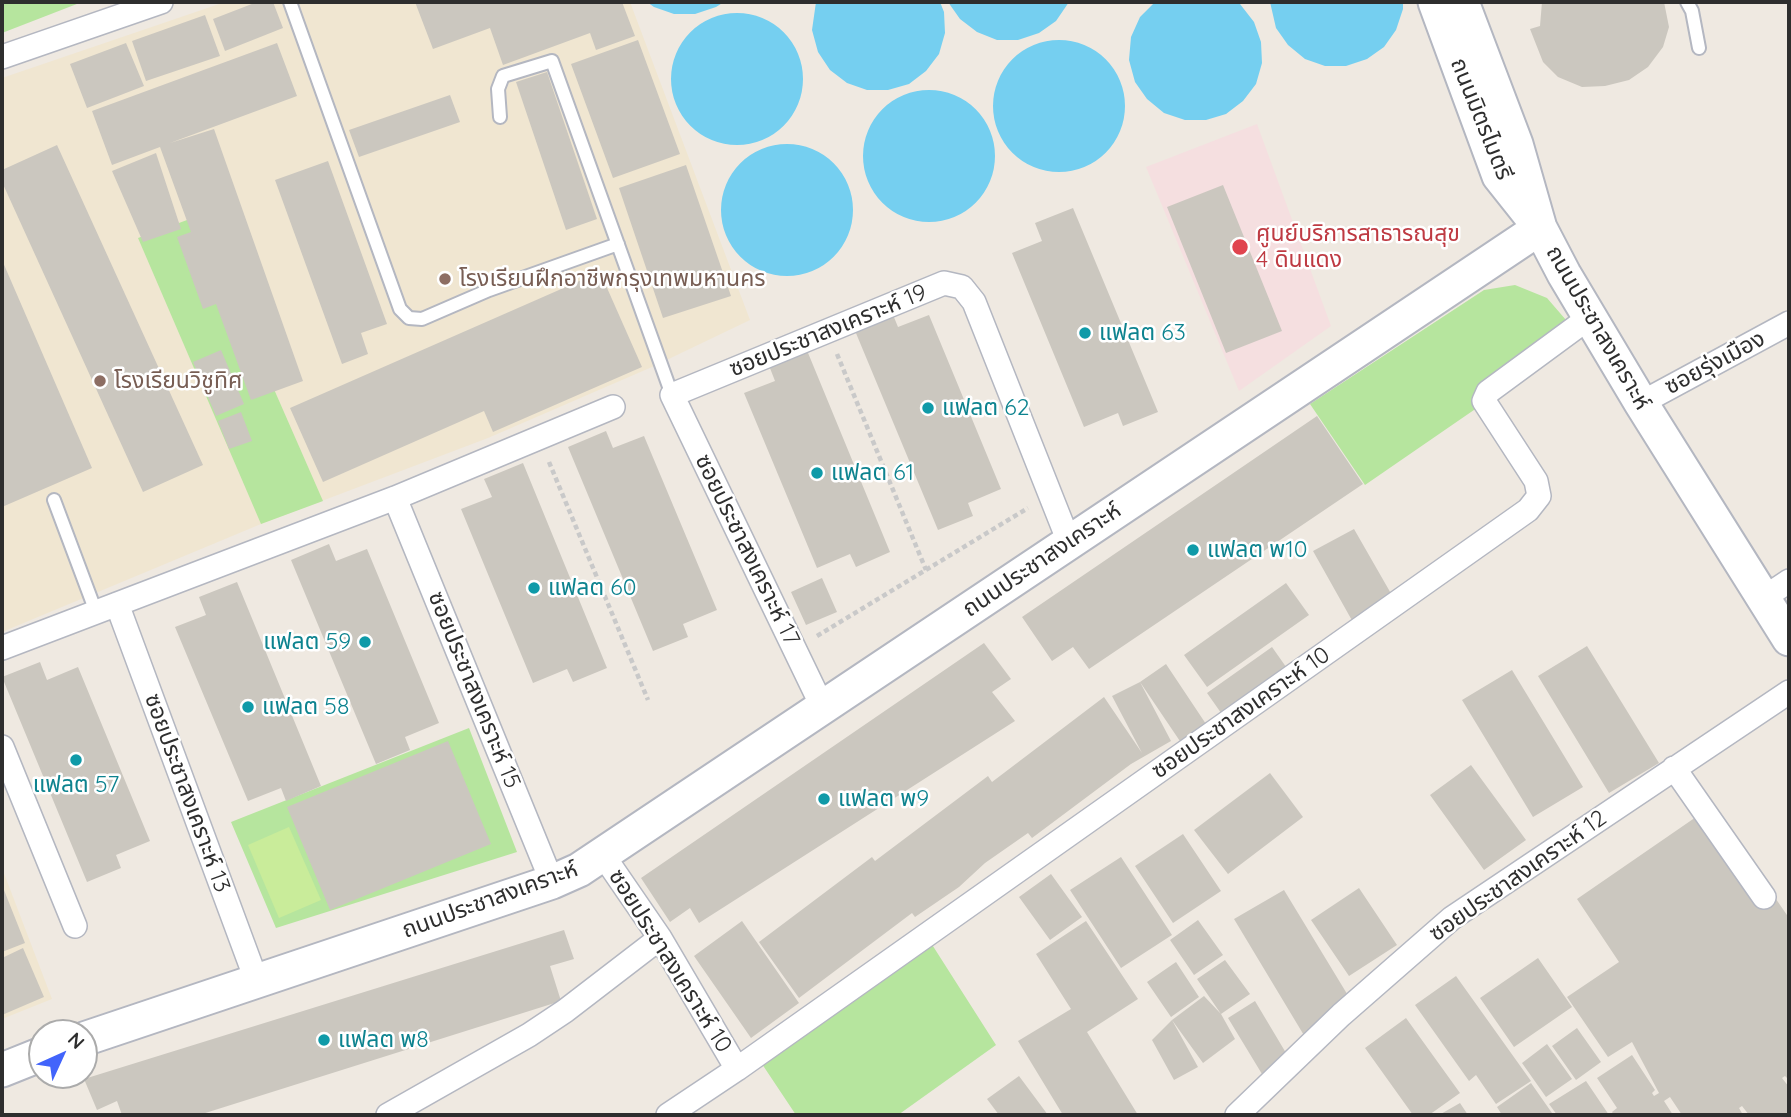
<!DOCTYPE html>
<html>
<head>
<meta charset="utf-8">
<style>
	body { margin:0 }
	#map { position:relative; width:1791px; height:1117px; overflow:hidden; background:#efe9e1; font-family:Quicksand,sans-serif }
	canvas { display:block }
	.frame { position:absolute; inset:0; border:4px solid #2e2e2e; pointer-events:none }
	.north { position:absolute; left:28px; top:1019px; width:70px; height:70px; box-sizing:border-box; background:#fff; border:2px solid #ababab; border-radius:50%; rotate:45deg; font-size:19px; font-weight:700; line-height:28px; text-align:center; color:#2e2e2e }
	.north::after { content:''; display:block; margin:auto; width:24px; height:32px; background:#4264fb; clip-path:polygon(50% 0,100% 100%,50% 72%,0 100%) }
</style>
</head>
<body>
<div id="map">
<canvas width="1791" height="1117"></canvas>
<div class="frame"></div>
<div class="north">N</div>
</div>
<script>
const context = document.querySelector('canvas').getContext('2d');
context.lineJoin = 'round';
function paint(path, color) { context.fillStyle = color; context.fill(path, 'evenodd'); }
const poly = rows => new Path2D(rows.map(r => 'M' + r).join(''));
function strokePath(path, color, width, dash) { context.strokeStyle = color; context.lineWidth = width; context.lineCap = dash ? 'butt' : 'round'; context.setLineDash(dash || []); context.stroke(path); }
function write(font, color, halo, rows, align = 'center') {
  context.font = font + ' Quicksand,"Noto Sans Thai",sans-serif'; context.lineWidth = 5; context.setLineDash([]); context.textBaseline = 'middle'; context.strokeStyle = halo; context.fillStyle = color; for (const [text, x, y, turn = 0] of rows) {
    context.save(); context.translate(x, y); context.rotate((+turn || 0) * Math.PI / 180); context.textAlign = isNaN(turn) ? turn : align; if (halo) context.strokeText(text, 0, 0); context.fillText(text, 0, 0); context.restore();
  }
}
paint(poly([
	[225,2,630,2,750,320,652,367,488,438,261,524,2,632,2,78],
	[2,868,52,999,2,1019]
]), '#f0e6d1');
paint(poly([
	[1257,124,1331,326,1239,391,1146,167]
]), '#f5dfe0');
paint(poly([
	[2,2,82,2,2,33],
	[198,216,323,501,261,524,138,238],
	[1515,285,1547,298,1566,320,1577,339,1365,485,1310,404,1484,290],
	[469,728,517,852,276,928,231,822],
	[931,943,996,1045,898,1115,796,1115,762,1064]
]), '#b6e59e');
paint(poly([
	[289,827,321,900,279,918,248,845]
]), '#c9ec9a');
paint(poly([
	[647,2,724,2,716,7,695,14,674,14,654,7],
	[816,2,940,2,944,12,945,33,939,54,926,71,909,84,888,90,867,90,847,83,830,70,818,52,812,30],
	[948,2,1069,2,1056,21,1039,33,1018,40,997,40,977,32,960,19],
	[1155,2,1236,2,1240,4,1254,22,1261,42,1262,63,1256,84,1243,101,1226,114,1206,120,1185,120,1164,113,1147,99,1135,82,1129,60,1131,37,1140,17],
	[1270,2,1403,2,1403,9,1396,30,1384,47,1367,59,1346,66,1325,66,1305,59,1288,45,1276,28],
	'671 79a66 66 0 1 1 132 0a66 66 0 1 1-132 0Z',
	'993 106a66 66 0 1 1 132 0a66 66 0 1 1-132 0Z',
	'863 156a66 66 0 1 1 132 0a66 66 0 1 1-132 0Z',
	'721 210a66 66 0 1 1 132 0a66 66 0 1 1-132 0Z'
]), '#75cff0');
paint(poly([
	[257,2,273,2,283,28,225,51,213,19],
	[415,2,622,2,635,36,596,50,590,33,503,65,490,28,433,49],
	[1542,2,1664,2,1669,27,1663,47,1648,67,1629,80,1605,86,1582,87,1558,77,1543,62,1530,29,1540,26],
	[205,15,220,56,146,81,132,41],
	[638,40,680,154,613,178,571,64],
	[126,43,144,86,87,108,70,64],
	[277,43,297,96,170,143,214,129,303,381,251,400,216,304,203,309,177,237,191,232,160,147,112,165,92,111],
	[547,72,597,219,566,230,516,82],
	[450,95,460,122,359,157,349,130],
	[57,145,203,465,143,492,2,182,2,170],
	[156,153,181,229,143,242,112,171],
	[328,161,387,324,361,333,368,354,342,364,275,180],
	[686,165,731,296,663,318,619,188],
	[1223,185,1282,331,1226,353,1167,207],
	[1073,208,1158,412,1123,426,1118,413,1084,427,1012,253,1042,241,1035,223],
	[2,260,92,468,2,507],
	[600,272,642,367,493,432,484,411,323,482,290,408],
	[891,310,898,327,929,315,1001,489,968,503,973,516,938,530,853,326],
	[806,348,890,552,856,567,850,554,817,568,744,393,775,381,768,363],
	[221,350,244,404,216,416,193,362],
	[241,412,252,441,229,449,218,421],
	[1317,416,1363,484,1089,669,1073,647,1052,661,1022,617],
	[606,431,613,448,644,436,717,610,683,624,688,637,653,651,568,447],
	[523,463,607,668,573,682,567,669,533,683,461,509,492,497,484,479],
	[1354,529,1393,597,1354,624,1313,551],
	[329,544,336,561,367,549,439,723,405,737,410,750,376,764,291,560],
	[822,578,837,612,806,625,791,592],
	[237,582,321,786,286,801,281,788,248,801,175,627,206,615,199,597],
	[1286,583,1309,615,1207,687,1184,655],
	[984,643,1011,679,992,692,1015,721,699,923,690,908,670,922,641,878],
	[1587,646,1659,763,1609,793,1538,676],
	[1272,647,1296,681,1231,727,1207,693],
	[40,662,47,680,78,667,150,841,116,855,121,868,87,882,2,677],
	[1166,664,1216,739,1190,756,1140,682],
	[1512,670,1583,787,1533,817,1462,700],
	[1140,682,1171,741,1131,764,1032,838,1028,833,985,863,959,887,915,917,912,913,799,998,759,942,872,857,875,861,988,776,992,782,1104,697,1142,753,1112,696],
	[448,741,491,844,330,910,287,807],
	[1471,765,1526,840,1484,870,1430,795],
	[1270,773,1303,817,1228,874,1194,830],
	[1712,806,1789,918,1789,1080,1785,1076,1782,1078,1789,1087,1789,1115,1749,1115,1742,1106,1739,1108,1743,1115,1682,1115,1670,1097,1664,1101,1673,1115,1614,1115,1612,1112,1617,1108,1597,1078,1632,1055,1655,1090,1652,1093,1654,1096,1659,1093,1632,1042,1608,1057,1567,997,1619,962,1577,899],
	[1183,834,1221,891,1173,923,1135,866],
	[1121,857,1172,935,1121,968,1070,890],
	[1051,874,1082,917,1050,940,1019,897],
	[2,885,25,943,2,952],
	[1359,888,1397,945,1349,976,1311,920],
	[1284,890,1355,1007,1305,1037,1234,919],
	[1198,920,1223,955,1194,975,1170,940],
	[742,921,799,1003,751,1038,694,956],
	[1086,921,1138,999,1087,1032,1138,1115,1063,1115,1018,1041,1071,1009,1036,954],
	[564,930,574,959,550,966,561,1001,199,1115,122,1115,117,1101,97,1110,84,1079],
	[23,948,44,997,2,1015,2,958],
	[1538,958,1572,1007,1514,1047,1480,998],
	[1225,960,1250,994,1221,1014,1235,1039,1203,1063,1172,1020,1198,1067,1174,1080,1152,1040,1172,1020,1204,996,1221,1014,1197,979],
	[1176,962,1199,997,1171,1017,1147,982],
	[1456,976,1531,1081,1496,1104,1476,1075,1469,1081,1415,1005],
	[1255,1001,1292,1063,1265,1079,1228,1018],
	[1406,1018,1460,1093,1429,1115,1413,1115,1365,1048],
	[1577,1028,1601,1062,1576,1080,1552,1046],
	[1547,1044,1572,1079,1546,1097,1522,1063],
	[1019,1076,1048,1115,999,1115,987,1099],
	[1586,1081,1609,1115,1557,1115,1549,1104],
	[1531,1083,1552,1113,1548,1115,1502,1115,1497,1107],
	[1460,1103,1468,1115,1439,1115]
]), '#cbc7bf');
const lane = poly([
	[290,2,400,309,409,318,422,319,489,290,618,244],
	[1687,2,1692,11,1699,48],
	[500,117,498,89,503,76,552,61,672,395],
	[54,500,96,612]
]);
const street = poly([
	[2,57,161,2],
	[1641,403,1789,323],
	[395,498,552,882],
	[1762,599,1789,581],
	[117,604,257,982],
	[2,648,395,498,613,407],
	[822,706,672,395,944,283,962,287,974,302,1069,542],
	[2,747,75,926],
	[1674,768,1764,897],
	[603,855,660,938,737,1069],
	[388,1115,529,1035,565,1011,660,938],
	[668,1115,737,1069,1528,510,1539,496,1536,481,1484,401,1488,392,1590,317],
	[1237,1115,1341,1015,1452,918,1789,692]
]);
const secondary = poly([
	[1435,2,1499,176,1530,215],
	[1462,2,1516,144,1540,228,1564,274,1641,403,1789,639],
	[84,1039,552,882,579,870,1540,228],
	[2,1070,42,1054]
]);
strokePath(lane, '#b4b7c1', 16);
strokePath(street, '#b4b7c1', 26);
strokePath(secondary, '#b4b7c1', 37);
strokePath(poly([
	[837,354,926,570],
	[549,462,648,700],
	[817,636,1028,508]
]), '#c9c9c9', 4.5, [5, 3.5]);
strokePath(lane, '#fff', 12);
strokePath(street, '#fff', 23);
strokePath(secondary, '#fff', 33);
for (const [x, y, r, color] of [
	[1240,247,9,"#e0444e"],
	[445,279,7,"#8d6e63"],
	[1085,333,7,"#0f9aa8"],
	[100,381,7,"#8d6e63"],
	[928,408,7,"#0f9aa8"],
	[817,473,7,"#0f9aa8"],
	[1193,550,7,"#0f9aa8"],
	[534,588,7,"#0f9aa8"],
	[365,642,7,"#0f9aa8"],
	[248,707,7,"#0f9aa8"],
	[76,760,7,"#0f9aa8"],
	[824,799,7,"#0f9aa8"],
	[324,1040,7,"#0f9aa8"]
]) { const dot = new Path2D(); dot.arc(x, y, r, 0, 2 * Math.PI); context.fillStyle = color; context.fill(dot); strokePath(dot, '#fff', 2.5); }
write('23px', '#2e2e2e', '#fff', [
	["ถนนมิตรไมตรี",1481,119,68],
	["ถนนประชาสงเคราะห์",1598,328,60],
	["ซอยประชาสงเคราะห์ 19",828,331,-22],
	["ซอยรุ่งเมือง",1715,363,-28],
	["ซอยประชาสงเคราะห์ 17",747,550,64],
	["ถนนประชาสงเคราะห์",1042,560,-34],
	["ซอยประชาสงเคราะห์ 15",474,690,68],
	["ซอยประชาสงเคราะห์ 10",1241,713,-35],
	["ซอยประชาสงเคราะห์ 13",187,793,70],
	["ซอยประชาสงเคราะห์ 12",1518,876,-35],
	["ถนนประชาสงเคราะห์",490,900,-20],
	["ซอยประชาสงเคราะห์ 10",670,961,58]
]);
write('23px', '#be3a42', '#fff', [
	["ศูนย์บริการสาธารณสุข",1256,234],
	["4 ดินแดง",1256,260]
], 'left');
write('23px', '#785e54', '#fff', [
	["โรงเรียนฝึกอาชีพกรุงเทพมหานคร",459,279],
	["โรงเรียนวิชูทิศ",114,381]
], 'left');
write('23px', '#0d838f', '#fff', [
	["แฟลต 63",1099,333],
	["แฟลต 62",942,408],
	["แฟลต 61",831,473],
	["แฟลต พ10",1207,550],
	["แฟลต 60",548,588],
	["แฟลต 59",351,642,"right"],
	["แฟลต 58",262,707],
	["แฟลต 57",76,785,"center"],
	["แฟลต พ9",838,799],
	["แฟลต พ8",338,1040]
], 'left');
</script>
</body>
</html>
